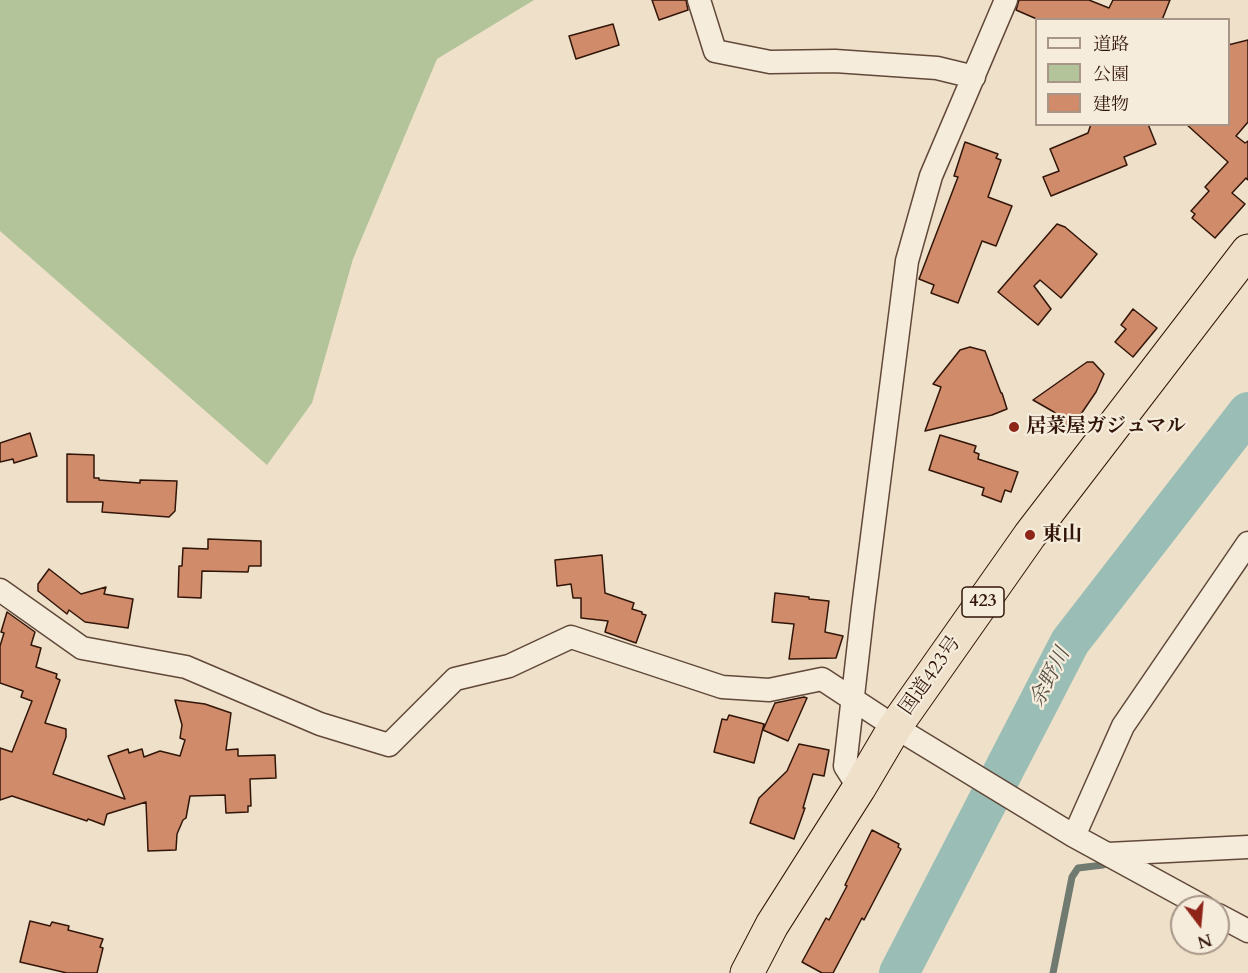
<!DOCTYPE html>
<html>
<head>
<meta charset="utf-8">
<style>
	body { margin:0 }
	#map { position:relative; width:1248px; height:973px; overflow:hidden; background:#efe1c9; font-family:Cardo,"Noto Serif JP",serif }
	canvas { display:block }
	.legend { position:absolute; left:1035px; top:18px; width:195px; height:108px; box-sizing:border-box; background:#f5ecdc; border:2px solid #a79688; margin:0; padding:8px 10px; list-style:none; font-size:18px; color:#321509 }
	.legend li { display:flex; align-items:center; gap:12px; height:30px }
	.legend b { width:30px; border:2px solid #a79688 }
	.north { position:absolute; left:1170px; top:895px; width:60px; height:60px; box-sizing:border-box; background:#f5ecdc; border:2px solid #a79688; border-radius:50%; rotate:164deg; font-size:16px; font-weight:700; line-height:24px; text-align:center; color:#321509 }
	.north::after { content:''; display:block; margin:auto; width:21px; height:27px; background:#8f2418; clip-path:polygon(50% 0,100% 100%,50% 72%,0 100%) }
</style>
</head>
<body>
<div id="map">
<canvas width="1248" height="973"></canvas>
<ul class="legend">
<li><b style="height:8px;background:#f5ecdc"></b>道路</li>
<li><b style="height:16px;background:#b4c49a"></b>公園</li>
<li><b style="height:16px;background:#cf8b6a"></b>建物</li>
</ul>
<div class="north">N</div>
</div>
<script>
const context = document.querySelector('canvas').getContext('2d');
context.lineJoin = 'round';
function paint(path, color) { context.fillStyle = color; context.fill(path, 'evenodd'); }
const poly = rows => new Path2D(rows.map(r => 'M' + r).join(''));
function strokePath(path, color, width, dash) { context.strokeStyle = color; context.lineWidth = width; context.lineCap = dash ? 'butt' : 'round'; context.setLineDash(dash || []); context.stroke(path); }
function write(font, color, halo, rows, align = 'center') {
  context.font = font + ' Cardo,"Noto Serif JP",serif'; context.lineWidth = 4.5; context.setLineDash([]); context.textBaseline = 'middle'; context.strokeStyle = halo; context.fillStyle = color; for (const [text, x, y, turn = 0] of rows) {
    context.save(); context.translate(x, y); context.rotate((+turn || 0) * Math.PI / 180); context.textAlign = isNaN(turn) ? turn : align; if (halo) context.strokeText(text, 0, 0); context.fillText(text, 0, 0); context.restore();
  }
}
paint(poly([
	[0,0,534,0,437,59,353,259,312,403,267,465,0,231]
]), '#b4c49a');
strokePath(poly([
	[1053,973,1072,877,1078,868,1103,865]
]), '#707a71', 7);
strokePath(poly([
	[899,973,1070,642,1248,412]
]), '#9abeb6', 40);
const building = poly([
	[652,0,686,0,688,10,659,20,652,0],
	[1019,0,1089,0,1109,8,1113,0,1170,0,1162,20,1039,20,1016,10,1019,0],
	[613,24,619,45,576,59,569,36,613,24],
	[1248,40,1248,122,1236,136,1245,143,1248,141,1248,180,1246,178,1232,193,1245,204,1215,238,1192,218,1195,214,1191,211,1209,191,1205,187,1228,162,1186,124,1228,124,1228,45,1248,40],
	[1091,124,1148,124,1156,144,1124,157,1127,165,1051,196,1043,177,1059,171,1050,149,1088,133,1091,124],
	[965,142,998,154,996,158,1001,160,988,197,1012,206,996,246,982,241,958,303,931,293,934,285,919,279,958,177,954,176,965,142],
	[1057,224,1065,227,1097,254,1061,298,1040,280,1034,286,1051,309,1038,325,998,292,1057,224],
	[1133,309,1157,328,1133,357,1115,342,1126,329,1121,325,1133,309],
	[970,347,985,351,1001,393,1002,393,1007,409,992,415,925,431,941,387,933,384,960,350,970,347],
	[1087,362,1093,362,1104,374,1096,392,1081,414,1065,426,1054,412,1033,400,1087,362],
	[30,433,37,456,14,463,13,459,0,462,0,443,30,433],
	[940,435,976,446,974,452,979,454,978,459,1018,472,1011,492,1005,490,1001,502,982,495,984,488,929,470,940,435],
	[67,454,94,455,94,478,99,478,99,480,140,483,140,480,177,481,175,511,169,517,102,512,103,502,67,502,67,454],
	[208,539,261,541,261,566,249,566,248,572,202,571,201,598,178,597,179,566,182,566,183,548,208,549,208,539],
	[602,555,605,593,634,603,632,609,642,612,642,614,646,615,636,643,605,632,608,621,581,618,581,598,573,598,571,584,557,586,555,560,602,555],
	[49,569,81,594,106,587,104,594,133,599,128,628,85,622,69,610,67,614,38,591,38,584,49,569],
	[775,593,809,597,809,599,829,601,825,632,843,636,836,658,789,659,794,624,772,622,775,593],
	[7,612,35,632,31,645,41,648,36,667,57,674,56,678,60,680,45,723,66,729,66,737,53,774,125,799,108,756,128,749,129,753,142,749,144,757,160,751,180,756,185,740,180,738,182,725,175,700,205,704,231,713,226,750,238,749,238,756,275,755,276,778,250,779,251,806,248,806,248,812,226,813,225,795,190,796,186,818,183,820,177,834,176,850,148,851,146,802,107,814,104,825,88,819,87,821,12,796,0,800,0,748,12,752,32,701,21,697,23,691,0,683,0,646,4,633,1,632,7,612],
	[804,697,807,698,788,741,763,730,775,703,804,697],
	[729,715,764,724,754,763,714,752,722,719,727,720,729,715],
	[799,744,829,750,824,776,813,774,803,808,805,808,794,839,750,823,759,798,787,771,799,744],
	[872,830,899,844,898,847,901,849,864,920,862,918,833,973,822,973,802,962,826,918,829,920,847,886,845,885,872,830],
	[30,921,50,926,52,922,69,926,68,930,103,939,100,947,103,948,97,973,67,973,20,962,30,921]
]);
paint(building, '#cf8b6a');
strokePath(building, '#321509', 1.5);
const minor = poly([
	[699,0,715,51,770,62,835,61,937,68,974,77],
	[0,590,82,648,186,667,320,724,389,745,455,679,509,666,571,637,722,687,769,690,822,679,895,727,1074,836,1204,907],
	[859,788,845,766,863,608,907,261,931,176,1006,0],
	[1074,836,1123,726,1248,543],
	[1108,854,1248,847],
	[1218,915,1248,931]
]);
const highway = poly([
	[747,973,772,925,859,788,895,727,1030,535,1248,251]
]);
strokePath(minor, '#614839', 25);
strokePath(highway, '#321509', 35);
strokePath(minor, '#f5ecdc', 22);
strokePath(highway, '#efe1c9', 33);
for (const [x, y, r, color] of [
	[1014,427,6,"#8f2418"],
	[1030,535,6,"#8f2418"]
]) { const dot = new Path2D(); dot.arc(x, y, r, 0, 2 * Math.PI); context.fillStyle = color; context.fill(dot); strokePath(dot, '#f5ecdc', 2); }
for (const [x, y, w] of [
	[983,602,42]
]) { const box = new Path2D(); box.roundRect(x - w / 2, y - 15, w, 30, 4.5); context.fillStyle = '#f5ecdc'; context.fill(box); strokePath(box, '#321509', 1.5); }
write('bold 18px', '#321509', null, [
	["423",983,602]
]);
write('bold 20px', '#321509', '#f5ecdc', [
	["居菜屋ガジュマル",1026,427],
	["東山",1042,535]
], 'left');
write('20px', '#321509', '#f5ecdc', [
	["国道423号",931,676,-55]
]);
write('italic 21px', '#565046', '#f5ecdc', [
	["余野川",1051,678,-63]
]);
</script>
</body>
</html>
